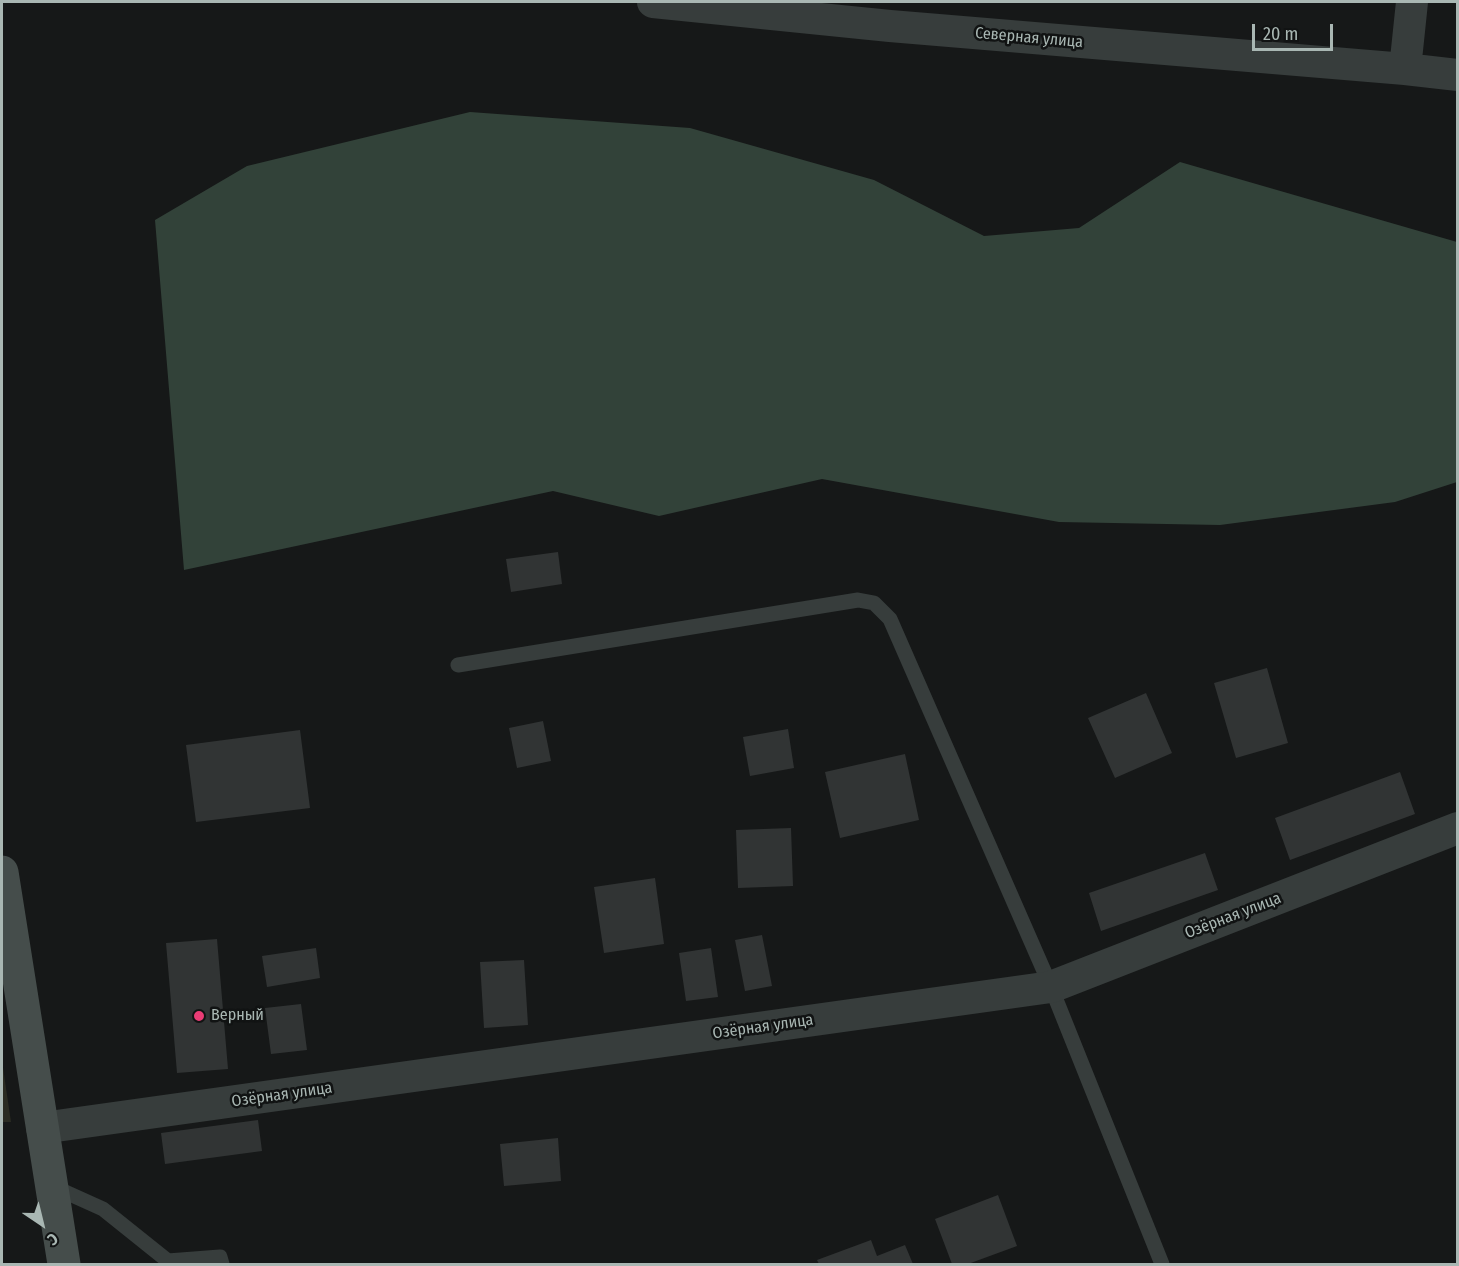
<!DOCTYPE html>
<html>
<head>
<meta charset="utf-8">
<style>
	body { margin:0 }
	#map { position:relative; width:1459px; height:1266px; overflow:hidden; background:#161818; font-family:"Fira Sans Condensed",sans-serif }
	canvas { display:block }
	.frame { position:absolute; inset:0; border:3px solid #a9b7b3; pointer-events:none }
	.north { position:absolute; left:12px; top:1194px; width:60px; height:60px; -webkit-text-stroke:4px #111313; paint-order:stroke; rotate:145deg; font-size:16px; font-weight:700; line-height:24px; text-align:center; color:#a9b7b3 }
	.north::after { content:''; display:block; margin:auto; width:21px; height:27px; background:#a9b7b3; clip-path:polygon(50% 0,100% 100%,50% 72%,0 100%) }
	.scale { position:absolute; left:1252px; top:24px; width:81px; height:27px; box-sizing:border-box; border:3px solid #a9b7b3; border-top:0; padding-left:8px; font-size:18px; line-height:21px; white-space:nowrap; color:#a9b7b3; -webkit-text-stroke:4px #111313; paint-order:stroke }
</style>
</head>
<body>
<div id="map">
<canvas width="1459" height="1266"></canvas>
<div class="frame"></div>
<div class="north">С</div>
<div class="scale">20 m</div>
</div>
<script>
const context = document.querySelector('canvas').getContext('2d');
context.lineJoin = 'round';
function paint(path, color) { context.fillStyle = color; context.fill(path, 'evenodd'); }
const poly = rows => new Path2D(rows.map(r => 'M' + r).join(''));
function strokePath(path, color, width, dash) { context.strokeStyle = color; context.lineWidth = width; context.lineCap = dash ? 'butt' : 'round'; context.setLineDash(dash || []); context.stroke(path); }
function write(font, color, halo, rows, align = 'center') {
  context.font = font + ' "Fira Sans Condensed",sans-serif'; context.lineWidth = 5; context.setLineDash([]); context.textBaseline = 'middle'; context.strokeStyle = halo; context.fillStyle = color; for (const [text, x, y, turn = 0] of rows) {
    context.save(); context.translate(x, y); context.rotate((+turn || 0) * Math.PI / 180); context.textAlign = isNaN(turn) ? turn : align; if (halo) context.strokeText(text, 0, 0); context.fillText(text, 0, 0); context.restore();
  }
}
paint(poly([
	[2,1061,11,1122,2,1122]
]), '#2a2b22');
paint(poly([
	[470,112,690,128,874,180,984,236,1079,228,1180,162,1457,242,1457,482,1395,502,1220,525,1059,522,822,479,659,516,553,491,184,570,155,220,247,166]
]), '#324239');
paint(poly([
	[558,552,562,584,511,592,506,559],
	[1267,668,1288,743,1236,758,1214,683],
	[1146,693,1172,753,1115,778,1088,718],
	[543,721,551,761,517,768,509,728],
	[788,729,794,768,750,776,743,737],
	[300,730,310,808,196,822,186,745],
	[905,754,919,820,840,838,825,772],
	[1400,772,1415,814,1290,860,1275,818],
	[791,828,793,886,738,888,736,830],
	[1205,853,1218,890,1101,931,1089,893],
	[655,878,664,944,604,953,594,887],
	[762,935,772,986,745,991,735,940],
	[217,939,228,1069,177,1073,166,943],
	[316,948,320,978,267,987,262,956],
	[711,948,718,997,686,1001,679,953],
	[524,960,528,1025,484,1028,480,962],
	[301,1004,307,1050,271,1054,265,1008],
	[258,1120,262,1151,165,1164,161,1133],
	[558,1138,561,1181,504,1186,500,1144],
	[998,1195,1017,1246,968,1264,952,1264,935,1219],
	[871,1240,877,1256,905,1245,913,1264,819,1264,817,1260]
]), '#313434');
strokePath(poly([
	[458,665,858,600,874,603,890,619,1051,987,1162,1264],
	[52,1186,103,1209,168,1261,168,1264],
	[168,1261,220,1257,222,1264]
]), '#373d3c', 15);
strokePath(poly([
	[653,2,890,26,1405,69,1458,75],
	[1405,69,1412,2],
	[42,1128,1051,987,1458,828]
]), '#373d3c', 32);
strokePath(poly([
	[2,872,64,1264]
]), '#454d4b', 33);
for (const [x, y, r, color] of [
	[199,1016,6,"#ea3c75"]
]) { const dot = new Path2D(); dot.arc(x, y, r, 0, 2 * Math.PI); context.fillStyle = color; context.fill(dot); strokePath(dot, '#111313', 2); }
write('16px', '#a9b7b3', '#111313', [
	["Северная улица",1029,38,5],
	["Озёрная улица",1233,916,-21],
	["Озёрная улица",763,1027,-8],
	["Озёрная улица",282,1095,-8]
]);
write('16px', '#a9b7b3', '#111313', [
	["Верный",211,1016]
], 'left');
</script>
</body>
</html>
